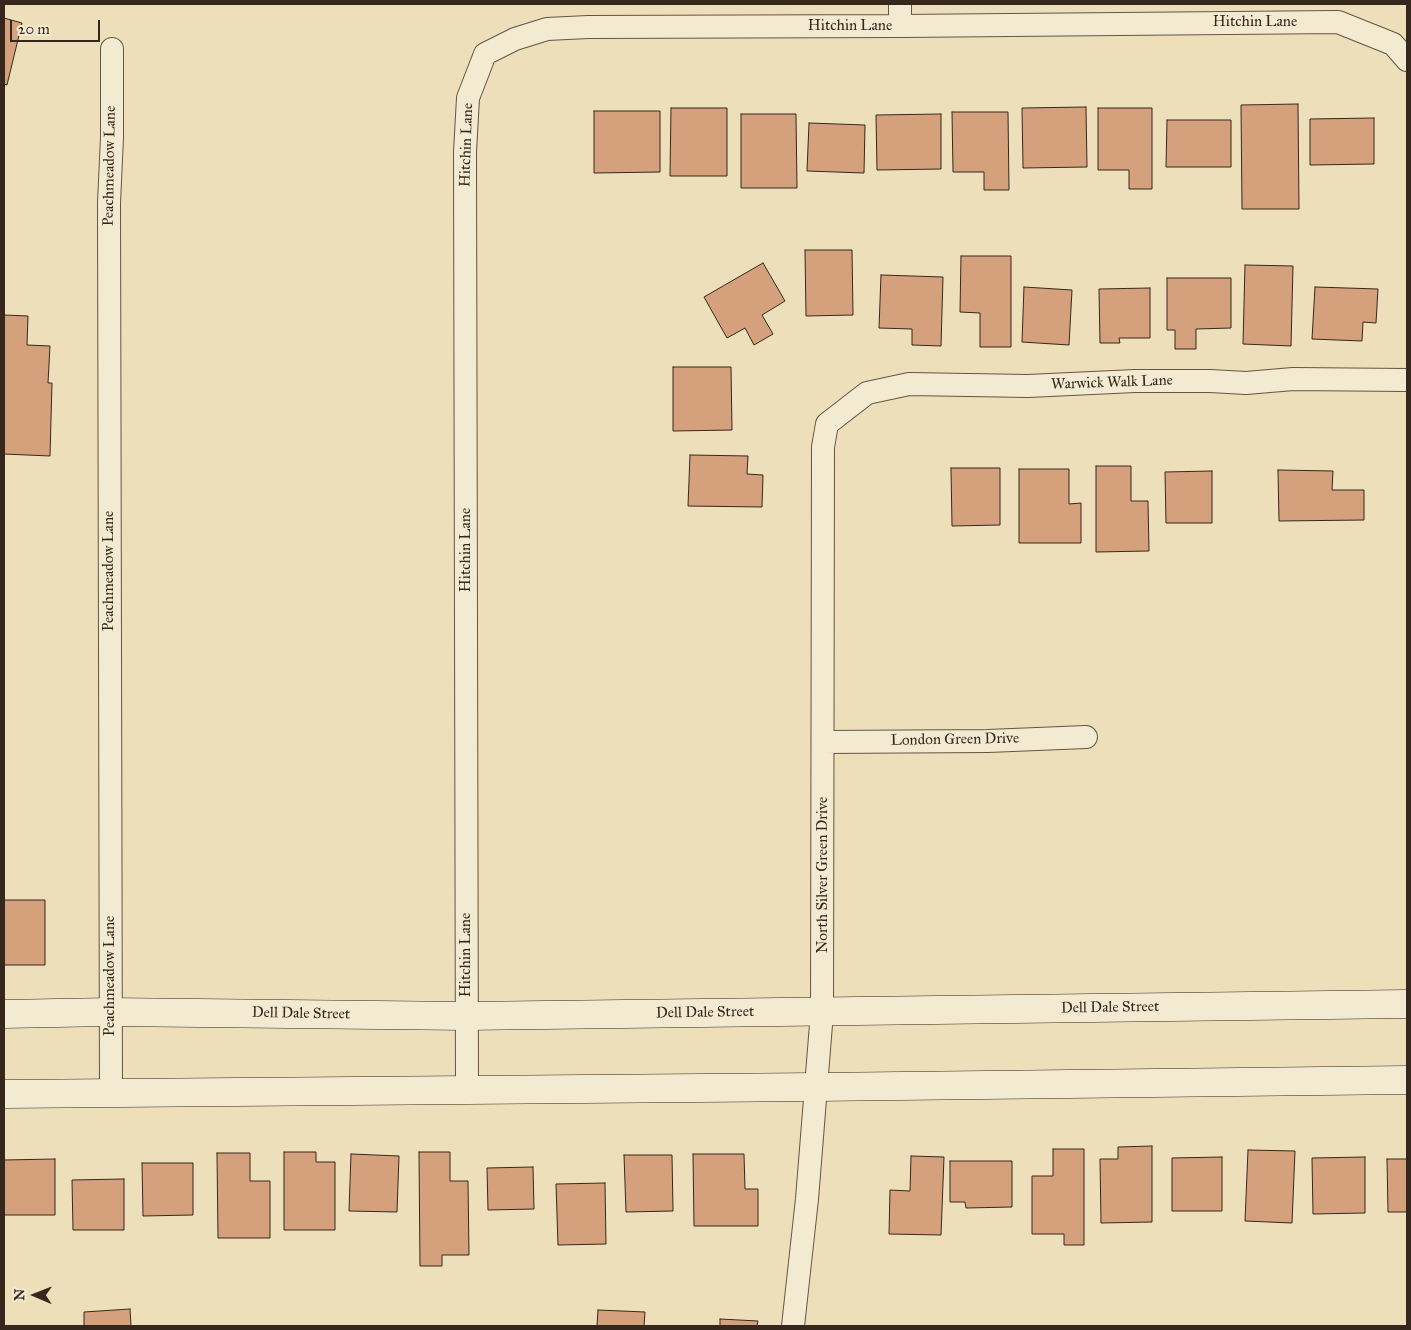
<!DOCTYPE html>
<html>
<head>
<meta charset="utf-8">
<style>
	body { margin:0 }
	#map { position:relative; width:1411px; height:1330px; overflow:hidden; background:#eddfb9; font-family:"IM FELL Great Primer",serif }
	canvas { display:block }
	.frame { position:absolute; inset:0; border:5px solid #36271d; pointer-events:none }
	.north { position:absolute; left:10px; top:1270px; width:50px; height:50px; -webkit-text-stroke:4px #f3ead2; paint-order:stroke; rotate:271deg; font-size:14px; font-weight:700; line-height:20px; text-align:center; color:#36271d }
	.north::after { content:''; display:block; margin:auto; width:18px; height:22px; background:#36271d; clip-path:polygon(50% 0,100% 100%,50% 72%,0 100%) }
	.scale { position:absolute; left:10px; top:20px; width:90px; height:22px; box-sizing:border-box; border:2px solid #36271d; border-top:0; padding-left:6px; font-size:15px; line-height:18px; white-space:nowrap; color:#36271d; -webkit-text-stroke:4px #f3ead2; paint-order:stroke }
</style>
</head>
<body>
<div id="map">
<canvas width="1411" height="1330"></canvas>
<div class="frame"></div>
<div class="north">N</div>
<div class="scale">20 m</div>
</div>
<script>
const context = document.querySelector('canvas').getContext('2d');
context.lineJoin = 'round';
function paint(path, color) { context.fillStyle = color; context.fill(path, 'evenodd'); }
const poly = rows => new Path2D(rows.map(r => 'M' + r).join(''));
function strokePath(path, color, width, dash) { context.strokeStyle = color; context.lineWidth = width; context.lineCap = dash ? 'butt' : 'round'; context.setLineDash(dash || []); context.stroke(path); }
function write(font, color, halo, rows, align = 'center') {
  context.font = font + ' "IM FELL Great Primer",serif'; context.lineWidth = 4.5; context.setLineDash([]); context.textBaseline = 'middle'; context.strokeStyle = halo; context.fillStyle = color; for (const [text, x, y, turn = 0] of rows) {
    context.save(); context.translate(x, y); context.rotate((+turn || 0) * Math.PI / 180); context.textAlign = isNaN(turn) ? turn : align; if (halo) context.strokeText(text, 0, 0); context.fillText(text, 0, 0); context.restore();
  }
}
const building = poly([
	[4,18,22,23,7,85,4,84,4,18],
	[1298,104,1299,209,1242,209,1241,105,1298,104],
	[1086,107,1087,167,1023,168,1022,108,1086,107],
	[671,108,727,108,727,176,670,176,671,108],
	[1098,108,1152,108,1152,189,1129,189,1129,170,1098,170,1098,108],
	[594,111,660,111,660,172,594,173,594,111],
	[952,112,1008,112,1009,190,984,190,984,172,953,172,952,112],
	[741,114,796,114,797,188,741,188,741,114],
	[941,114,941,169,877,170,876,115,941,114],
	[1374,118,1374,164,1310,165,1310,119,1374,118],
	[1167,120,1231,120,1231,167,1166,167,1167,120],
	[809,123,865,125,864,173,807,171,809,123],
	[805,250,852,250,853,315,806,316,805,250],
	[961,256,1011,256,1011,347,980,347,980,313,960,312,961,256],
	[763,263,785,301,762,315,773,334,754,345,745,328,727,338,704,297,763,263],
	[1245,265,1293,266,1291,346,1243,344,1245,265],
	[881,275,943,277,941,346,912,345,912,329,879,328,881,275],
	[1167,278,1231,278,1231,328,1196,329,1196,349,1175,349,1175,330,1167,330,1167,278],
	[1024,287,1072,290,1069,345,1022,342,1024,287],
	[1315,287,1378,289,1376,323,1363,322,1362,341,1312,339,1315,287],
	[1150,288,1150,338,1119,338,1120,343,1100,343,1099,289,1150,288],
	[4,315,28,316,27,345,50,346,48,383,52,383,50,456,4,454,4,315],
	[673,367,731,367,732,430,673,431,673,367],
	[690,455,748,456,747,474,763,475,762,507,688,506,690,455],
	[1096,466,1131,466,1131,501,1148,501,1149,551,1096,552,1096,466],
	[951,468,1000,468,1000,525,952,526,951,468],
	[1019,469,1069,469,1069,504,1081,503,1081,543,1019,543,1019,469],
	[1278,470,1333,471,1332,490,1364,490,1364,520,1279,521,1278,470],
	[1212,471,1212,523,1166,523,1165,472,1212,471],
	[4,900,45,900,45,965,4,965,4,900],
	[1152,1146,1152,1222,1101,1223,1100,1159,1118,1159,1118,1147,1152,1146],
	[1053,1149,1084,1149,1084,1245,1064,1245,1064,1234,1032,1234,1032,1176,1053,1176,1053,1149],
	[1248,1150,1295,1151,1292,1223,1245,1221,1248,1150],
	[284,1152,316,1152,316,1162,335,1162,335,1230,284,1230,284,1152],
	[419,1152,450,1152,450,1181,468,1181,469,1255,442,1255,442,1266,420,1266,419,1152],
	[217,1153,250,1153,250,1181,270,1181,270,1238,218,1238,217,1153],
	[351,1154,399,1156,397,1212,349,1211,351,1154],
	[693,1154,744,1154,745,1189,758,1189,758,1226,694,1226,693,1154],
	[624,1155,672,1155,673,1211,626,1212,624,1155],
	[911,1156,944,1157,941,1235,889,1234,890,1190,910,1191,911,1156],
	[1222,1157,1222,1211,1172,1211,1172,1158,1222,1157],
	[1365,1157,1365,1213,1313,1214,1312,1158,1365,1157],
	[55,1159,55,1215,4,1215,4,1160,55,1159],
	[1387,1159,1407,1159,1407,1212,1388,1212,1387,1159],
	[950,1161,1012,1161,1012,1207,966,1208,965,1202,950,1202,950,1161],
	[142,1163,193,1163,193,1215,143,1216,142,1163],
	[533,1167,534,1209,488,1210,487,1168,533,1167],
	[124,1179,124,1230,73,1230,72,1180,124,1179],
	[605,1183,606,1244,558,1245,556,1184,605,1183],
	[130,1309,131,1326,84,1326,84,1312,130,1309],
	[598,1310,645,1312,644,1326,597,1326,598,1310],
	[720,1319,758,1321,757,1326,720,1326,720,1319]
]);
paint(building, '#d5a17d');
strokePath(building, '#36271d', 1);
const minor = poly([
	[900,4,900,26],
	[823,742,988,741,1086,737],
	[467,1090,465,152,468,98,485,54,515,39,547,29,588,27,900,26,1338,22,1393,44,1407,60],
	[111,1093,109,203,112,137,112,49],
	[793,1326,807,1199,822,1012,823,447,827,424,867,393,909,384,1028,386,1135,381,1210,381,1246,383,1293,379,1407,380]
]);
const secondary = poly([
	[4,1014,110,1012,466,1016,1407,1004],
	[4,1094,816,1087,1407,1080]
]);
strokePath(minor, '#645544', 24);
strokePath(secondary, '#36271d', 29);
strokePath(minor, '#f3ead2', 22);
strokePath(secondary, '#f3ead2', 28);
write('15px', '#36271d', '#f3ead2', [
	["Hitchin Lane",1255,22],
	["Hitchin Lane",850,26],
	["Hitchin Lane",467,145,-88],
	["Peachmeadow Lane",110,166,-89],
	["Warwick Walk Lane",1112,383,-2],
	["Hitchin Lane",466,550,-90],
	["Peachmeadow Lane",109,571,-90],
	["London Green Drive",955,740,-1],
	["North Silver Green Drive",823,875,-90],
	["Hitchin Lane",466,955,-90],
	["Peachmeadow Lane",110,976,-90],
	["Dell Dale Street",1110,1008,-1],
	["Dell Dale Street",705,1013,-1],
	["Dell Dale Street",301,1014,1]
]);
</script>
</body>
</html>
